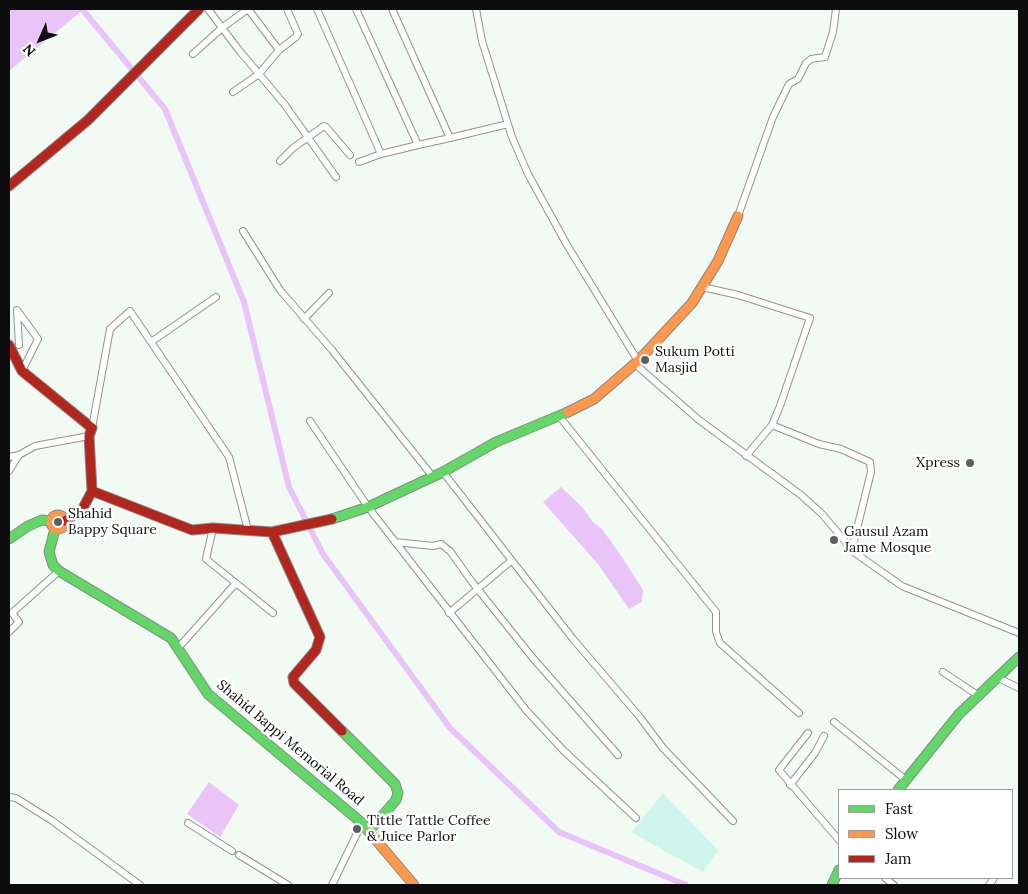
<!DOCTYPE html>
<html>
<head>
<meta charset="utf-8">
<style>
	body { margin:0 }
	#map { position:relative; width:1028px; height:894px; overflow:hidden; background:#f1fbf3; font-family:Lora,serif }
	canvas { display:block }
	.frame { position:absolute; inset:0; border:10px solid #0d0d0d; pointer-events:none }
	.legend { position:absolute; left:838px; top:789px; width:175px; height:90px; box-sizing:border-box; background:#fff; border:1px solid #9e9e9e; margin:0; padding:6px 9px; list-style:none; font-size:15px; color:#0d0d0d }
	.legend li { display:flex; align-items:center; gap:10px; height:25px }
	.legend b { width:25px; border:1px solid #9e9e9e }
	.north { position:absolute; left:15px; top:15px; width:50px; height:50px; -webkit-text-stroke:4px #fff; paint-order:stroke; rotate:226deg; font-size:14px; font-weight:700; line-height:20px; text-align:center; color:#0d0d0d }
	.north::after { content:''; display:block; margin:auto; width:18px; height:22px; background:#0d0d0d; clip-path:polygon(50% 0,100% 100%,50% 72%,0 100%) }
</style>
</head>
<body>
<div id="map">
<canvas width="1028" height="894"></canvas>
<div class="frame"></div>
<ul class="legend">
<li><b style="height:6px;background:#63d668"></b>Fast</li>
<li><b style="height:6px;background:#ff974d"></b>Slow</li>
<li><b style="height:6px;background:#b3261e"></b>Jam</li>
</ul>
<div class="north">N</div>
</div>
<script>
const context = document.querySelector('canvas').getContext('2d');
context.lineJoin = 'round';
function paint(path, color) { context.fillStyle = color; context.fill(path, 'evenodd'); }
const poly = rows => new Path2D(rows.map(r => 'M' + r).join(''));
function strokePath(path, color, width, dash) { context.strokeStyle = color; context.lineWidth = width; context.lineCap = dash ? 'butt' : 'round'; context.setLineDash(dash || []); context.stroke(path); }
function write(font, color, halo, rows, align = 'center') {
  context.font = font + ' Lora,serif'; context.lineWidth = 5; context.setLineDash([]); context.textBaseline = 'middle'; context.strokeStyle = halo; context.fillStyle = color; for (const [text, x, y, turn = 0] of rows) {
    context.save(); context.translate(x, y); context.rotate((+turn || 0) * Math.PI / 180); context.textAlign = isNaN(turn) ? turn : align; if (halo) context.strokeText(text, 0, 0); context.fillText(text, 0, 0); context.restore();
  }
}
paint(poly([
	[663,793,718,850,703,872,631,832]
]), '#cff4eb');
paint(poly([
	[9,9,84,9,9,71],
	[561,487,582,507,593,522,602,529,622,557,643,590,642,602,629,609,598,564,543,502],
	[209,782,239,805,220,837,187,814]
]), '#e9c4f9');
strokePath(poly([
	[82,9,165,109,244,302,289,487,323,554,450,728,559,832,686,885]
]), '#e9c4f9', 6);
const street = poly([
	[208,9,238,49,285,105,336,177],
	[248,9,279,50],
	[317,9,381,154,359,162],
	[356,9,418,145,450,138],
	[392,9,450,138,508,124],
	[476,9,482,41,512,137,528,174,567,245,638,361],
	[193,54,223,27,248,9],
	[233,92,259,74,279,50,296,37,298,34,287,9],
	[381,154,418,145],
	[280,161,293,148,324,126,326,127,350,155],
	[738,216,773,117,789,84,798,79,806,63,811,59,825,57,833,32,836,9],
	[243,231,280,290,332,350,433,477],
	[702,287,738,295,810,318,780,406,772,425,746,456],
	[304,319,329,293],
	[151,342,216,297],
	[19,345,17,310,38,339,22,371],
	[635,364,699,420,801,495,822,514,855,553,902,586,1019,633],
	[559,416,716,612,716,632,720,643,799,713],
	[310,421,368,507,526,710,563,750,636,818],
	[772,425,819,444,841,449,870,462,871,472,852,549],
	[92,428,110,329,130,311,229,457,248,530],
	[9,457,19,455,35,446,89,436],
	[9,471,19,455],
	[443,472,573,639,639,716,663,748,733,821],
	[213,528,206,559,273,613],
	[395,542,433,546,441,544,450,551,472,582,532,657,618,755],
	[449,613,511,561],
	[9,632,19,622,12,613,59,571],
	[179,647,236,583],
	[943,672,979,696],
	[998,678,1019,688],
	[834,722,906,780],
	[808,733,779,770,839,840],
	[790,785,815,753,824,736],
	[9,797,16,798,51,820,140,885],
	[188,823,232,851],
	[239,855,288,885],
	[885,878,894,885],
	[332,885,362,823],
	[989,885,994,878]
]);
const fast = poly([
	[332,519,368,507,443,472,496,442,568,412],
	[55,529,49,552,53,565,59,571,171,638,208,694,362,823,370,833],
	[9,539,28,526,42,520,50,521],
	[342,731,395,784,398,793,396,800,369,831],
	[898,790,959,714,1019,657],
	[832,885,839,870]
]);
const slow = poly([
	[568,412,594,399,638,361,692,303,718,261,738,216],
	'51 522a7 7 0 1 1 14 0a7 7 0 1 1-14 0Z',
	[370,833,414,885]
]);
const jam = poly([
	[9,186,88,120,199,9],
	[9,345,22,371,92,428,89,436,92,491,82,510,65,521],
	[92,491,192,530,213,528,272,532,332,519],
	[272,532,320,637,316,650,293,677,294,683,342,731]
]);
strokePath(street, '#909491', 8);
strokePath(fast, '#868b87', 11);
strokePath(slow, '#868b87', 11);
strokePath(jam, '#868b87', 11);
strokePath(street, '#fdfefd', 6);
strokePath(fast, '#63d668', 9);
strokePath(slow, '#ff974d', 9);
strokePath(jam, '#b3261e', 9);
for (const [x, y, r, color] of [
	[645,360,5,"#5d605e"],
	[970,463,5,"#5d605e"],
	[58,522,5,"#5d605e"],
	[834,540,5,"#5d605e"],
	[357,829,5,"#5d605e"]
]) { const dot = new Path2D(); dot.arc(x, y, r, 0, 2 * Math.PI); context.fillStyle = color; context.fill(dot); strokePath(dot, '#fff', 2); }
write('14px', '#0d0d0d', '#fff', [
	["Sukum Potti",655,352],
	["Masjid",655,368],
	["Xpress",960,463,"right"],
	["Shahid",68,514],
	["Bappy Square",68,530],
	["Gausul Azam",844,532],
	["Jame Mosque",844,548],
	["Tittle Tattle Coffee",367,821],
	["& Juice Parlor",367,837]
], 'left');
write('14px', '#0d0d0d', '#fff', [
	["Shahid Bappi Memorial Road",290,743,40]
]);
</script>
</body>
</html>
